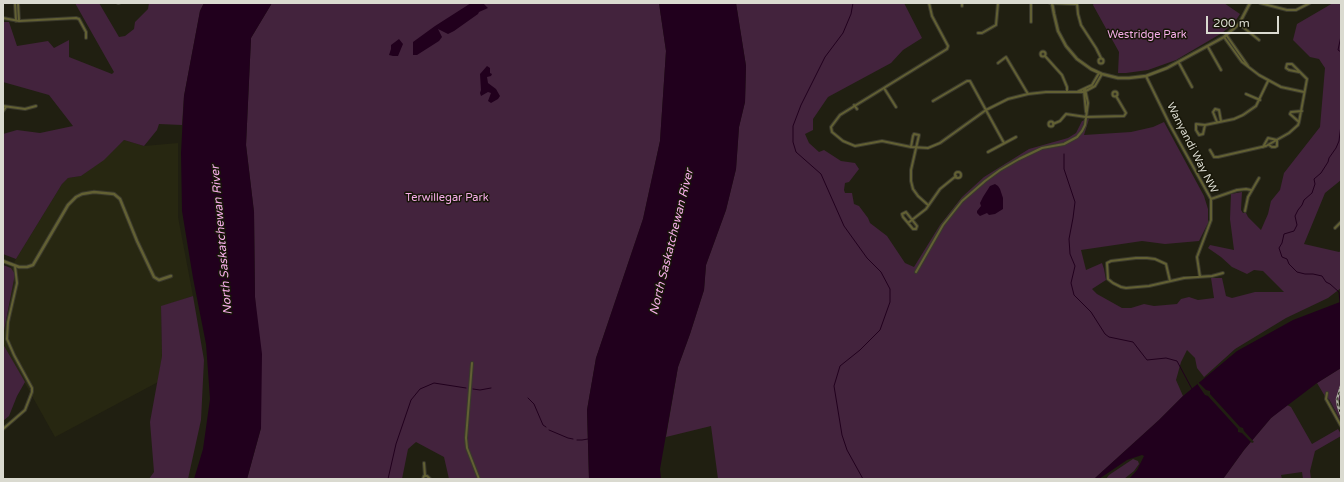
<!DOCTYPE html>
<html>
<head>
<meta charset="utf-8">
<style>
	body { margin:0 }
	#map { position:relative; width:1344px; height:482px; overflow:hidden; background:#201f11; font-family:"Varela Round",sans-serif }
	canvas { display:block }
	.frame { position:absolute; inset:0; border:4px solid #dadad0; pointer-events:none }
	.scale { position:absolute; left:1206px; top:16px; width:73px; height:18px; box-sizing:border-box; border:2px solid #dadad0; border-top:0; padding-left:5px; font-size:12px; line-height:14px; white-space:nowrap; color:#dadad0; -webkit-text-stroke:3px #171608; paint-order:stroke }
</style>
</head>
<body>
<div id="map">
<canvas width="1344" height="482"></canvas>
<div class="frame"></div>
<div class="scale">200 m</div>
</div>
<script>
const context = document.querySelector('canvas').getContext('2d');
context.lineJoin = 'round';
function paint(path, color) { context.fillStyle = color; context.fill(path, 'evenodd'); }
const poly = rows => new Path2D(rows.map(r => 'M' + r).join(''));
function strokePath(path, color, width, dash) { context.strokeStyle = color; context.lineWidth = width; context.lineCap = dash ? 'butt' : 'round'; context.setLineDash(dash || []); context.stroke(path); }
function write(font, color, halo, rows, align = 'center') {
  context.font = font + ' "Varela Round",sans-serif'; context.lineWidth = 3; context.setLineDash([]); context.textBaseline = 'middle'; context.strokeStyle = halo; context.fillStyle = color; for (const [text, x, y, turn = 0] of rows) {
    context.save(); context.translate(x, y); context.rotate((+turn || 0) * Math.PI / 180); context.textAlign = isNaN(turn) ? turn : align; if (halo) context.strokeText(text, 0, 0); context.fillText(text, 0, 0); context.restore();
  }
}
paint(poly([
	[124,140,144,146,178,143,178,217,193,296,161,307,162,356,158,382,55,437,3,344,4,331,15,274,11,268,16,259,62,184,68,178,81,176,105,158]
]), '#272711');
paint(poly([
	[75,3,99,3,119,37,125,36,134,29,135,22,148,9,149,3,204,3,200,11,184,96,182,125,159,124,157,130,144,146,124,140,104,160,81,176,68,178,62,184,16,259,3,254,3,134,17,130,40,133,73,126,49,95,3,82,3,22,9,22,17,46,48,41,54,48,69,40,69,57,112,74,114,72],
	[272,3,659,3,666,51,660,141,643,219,596,358,587,410,589,479,449,479,444,457,416,442,408,449,402,479,247,479,261,428,255,297,254,212,246,145,251,38],
	[736,3,904,3,922,38,903,50,891,63,828,97,813,119,813,130,805,134,809,143,819,152,824,150,841,161,855,163,859,169,849,182,845,183,844,190,845,193,852,193,854,204,859,206,868,218,870,223,887,236,905,263,914,267,940,225,962,197,984,177,1029,149,1068,138,1076,133,1082,121,1089,119,1084,135,1131,132,1153,127,1164,122,1204,196,1208,209,1208,223,1199,241,1165,244,1142,241,1081,250,1086,270,1102,263,1104,269,1106,280,1092,289,1097,294,1122,308,1131,308,1144,304,1154,306,1177,304,1181,299,1189,297,1198,300,1214,298,1211,278,1222,278,1226,296,1232,298,1255,292,1284,292,1263,271,1254,270,1247,274,1232,267,1221,257,1208,248,1210,245,1234,250,1230,219,1231,194,1242,192,1241,210,1243,213,1246,213,1248,217,1261,230,1268,214,1271,201,1280,190,1284,173,1320,127,1325,68,1319,59,1310,57,1293,40,1297,24,1333,3,1341,3,1341,180,1325,193,1304,244,1339,252,1341,251,1341,288,1328,298,1286,318,1235,349,1204,377,1197,368,1195,358,1187,350,1181,362,1176,380,1183,396,1159,420,1094,479,718,479,711,426,666,437,678,367,690,334,704,290,706,265,726,210,736,169,739,127,745,102,746,66],
	[1094,3,1224,3,1240,14,1234,23,1222,33,1176,60,1148,70,1126,73,1118,73,1119,52,1093,5],
	[3,265,11,268,15,274,4,331,3,344,25,382,17,396,9,416,3,421],
	[193,296,204,360,201,420,188,479,149,479,154,472,150,422,162,356,161,306],
	[1341,368,1341,400,1337,400,1336,402,1341,421,1329,399,1326,398,1317,383],
	[1287,405,1291,407,1312,444,1338,429,1341,434,1341,436,1315,451,1310,471,1311,479,1303,479,1302,472,1281,475,1282,479,1223,479,1244,450,1271,418],
	[1133,459,1138,461,1139,464,1134,471,1124,479,1106,479,1109,475]
]), '#43233d');
paint(poly([
	[204,3,272,3,251,38,246,145,254,212,255,297,262,354,261,428,247,479,194,479,203,449,210,399,206,344,193,278,182,211,181,153,184,96,200,11],
	[471,3,483,3,488,8,479,12,478,14,454,31,448,34,438,29,442,37,439,41,417,55,413,55,413,42,435,26],
	[659,3,736,3,746,66,745,102,739,127,736,169,726,210,706,265,704,290,690,334,678,367,660,469,661,479,589,479,587,410,596,358,643,219,660,141,666,51],
	[399,39,403,44,398,56,393,56,389,55,391,49,391,45],
	[487,66,490,68,490,73,492,74,491,76,487,77,488,83,496,89,500,96,498,99,491,103,488,101,491,93,488,92,481,96,480,93,481,90,480,74],
	[995,184,998,186,1000,189,1003,198,1003,209,995,214,989,215,987,213,980,216,977,213,977,211,981,206,980,203,983,197,990,186],
	[1340,302,1341,302,1341,368,1317,383,1271,418,1244,450,1223,479,1129,479,1137,470,1144,456,1142,455,1127,460,1099,479,1094,479,1159,420,1183,396,1237,351,1293,320]
]), '#21001d');
paint(poly([
	[1197,381,1206,390,1210,391,1210,394,1240,427,1243,428,1244,431,1254,442,1252,443,1242,433,1238,432,1238,429,1208,396,1205,395,1196,382]
]), '#201f11');
strokePath(poly([
	[853,3,851,14,843,33,825,57,801,105,793,126,793,142,796,152,821,174,844,226,867,258,881,272,890,289,890,302,880,330,860,350,840,366,834,386,842,435,847,450,863,479],
	[1341,36,1338,50,1341,52],
	[1064,154,1064,169,1075,202,1073,218,1069,239,1070,254,1075,266,1071,283,1074,295,1091,312,1105,334,1109,337,1133,342,1147,360,1166,358,1177,361,1192,389],
	[1340,302,1339,292,1330,284,1326,282,1322,276,1313,274,1305,274,1297,272,1289,264,1287,259,1282,257,1279,248,1282,243,1284,234,1294,231,1297,225,1295,216,1298,210,1302,205,1304,200,1312,193,1315,184,1314,179,1321,173,1328,162,1329,158,1336,148,1339,141,1341,125],
	[473,389,480,390,491,388],
	[528,398,534,404,543,425,546,427],
	[549,430,568,438,573,439],
	[577,440,582,440,588,439],
	[388,479,396,444,411,400,420,389,434,383,466,388]
]), '#21001d', 1);
const minor = poly([
	[15,3,16,21],
	[18,3,19,21],
	[118,3,119,3],
	[929,3,932,16,948,46,947,49,840,115,831,127,832,132,843,141,855,146,882,141,911,147,928,148,940,143,986,110,1008,99,1028,94,1046,92,1084,92,1095,86,1102,74],
	[1050,3,1076,4],
	[1077,3,1078,14,1081,25,1096,48,1101,58],
	[1260,3,1287,10,1296,10,1310,3],
	[962,6,962,3],
	[3,18,19,21,76,18,79,19,86,32,86,38],
	[1031,22,1031,3],
	[1239,24,1259,40],
	[978,33,982,33,996,25,998,3],
	[1227,36,1248,66],
	[1224,37,1242,62,1259,75,1281,87,1304,92],
	[1208,47,1221,70],
	'1040.5 54a2.5 2.5 0 1 1 5 0a2.5 2.5 0 1 1-5 0Z',
	[1045,56,1062,75,1067,87,1067,92],
	'1098.5 61a2.5 2.5 0 1 1 5 0a2.5 2.5 0 1 1-5 0Z',
	[998,63,1006,57,1028,94],
	[1179,63,1192,87],
	[1146,76,1170,125,1211,199,1211,220,1197,257,1200,277],
	[884,88,896,107],
	[1084,91,1086,112],
	'1112.5 94a2.5 2.5 0 1 1 5 0a2.5 2.5 0 1 1-5 0Z',
	[1077,92,1092,85,1099,73],
	[1246,94,1260,100],
	[933,101,967,81,970,81,1004,143],
	[854,105,857,109],
	[3,106,25,109,36,106],
	[3,111,6,107],
	'1048.5 124a2.5 2.5 0 1 1 5 0a2.5 2.5 0 1 1-5 0Z',
	[1217,122,1213,112,1215,109,1219,110,1221,121],
	[1299,122,1290,114,1291,112,1302,111],
	[1053,124,1060,121,1066,114,1086,117,1124,116,1126,113,1116,96],
	[1205,125,1203,134,1199,135,1196,130,1196,124,1205,125,1234,119,1243,115,1256,106,1268,81],
	[911,147,913,136,914,134,919,135,911,170,911,181,913,189,918,196,928,205],
	[1263,147,1268,138,1277,140,1277,146,1275,147,1272,147,1269,145],
	[1210,150,1214,157,1218,157,1266,146,1289,133,1298,125,1299,122,1307,79,1292,64,1287,64,1286,68,1289,70,1299,72],
	[988,152,1016,137],
	'955 175a3 3 0 1 1 6 0a3 3 0 1 1-6 0Z',
	[1211,199,1237,190,1246,189,1251,190],
	[1245,211,1248,197,1259,178],
	[906,212,917,226,916,229,913,229,903,217,902,214,906,212],
	[908,223,926,209,940,189,956,176],
	[1335,228,1341,222],
	[916,272,943,225,962,201,985,181,1000,170,1019,159,1042,148,1064,144,1077,137,1082,131,1085,125,1088,103,1085,89],
	[1170,281,1166,264,1155,259,1147,258,1136,258,1111,261,1107,263,1108,279,1113,283,1121,287,1126,288,1149,286,1184,278,1212,276,1223,273],
	[472,363,466,438,467,448,479,479],
	[1327,393,1326,399,1341,426],
	[3,429,25,410,32,392,32,388,14,355,7,339,8,322,17,283,15,266],
	[424,463,425,476],
	[423,479,424,476,427,476,430,479]
]);
const tertiary = poly([
	[1052,3,1054,14,1058,31,1066,46,1077,59,1091,69,1102,74,1118,78,1129,78,1146,76,1167,68,1224,37,1239,24,1250,3],
	[3,261,19,267,27,267,33,265,68,205,76,197,82,194,94,192,114,194,120,199,137,241,154,277,159,280,171,276]
]);
strokePath(minor, '#3a392c', 4);
strokePath(tertiary, '#3a392c', 4.5);
strokePath(minor, '#626033', 2);
strokePath(tertiary, '#626033', 2.5);
const rail = poly([
	[1341,386,1337,399,1338,406,1341,415]
]);
strokePath(rail, '#aaaa9f', 2.5);
strokePath(rail, '#171608', 1, [3]);
write('11px', '#f6ade8', '#171608', [
	["Westridge Park",1147,35],
	["Terwillegar Park",447,198]
]);
write('11px', '#dadad0', '#171608', [
	["Wanyandi Way NW",1192,148,63]
]);
write('italic 12px', '#f6ade9', '#171608', [
	["North Saskatchewan River",222,240,-95],
	["North Saskatchewan River",672,242,-76]
]);
</script>
</body>
</html>
